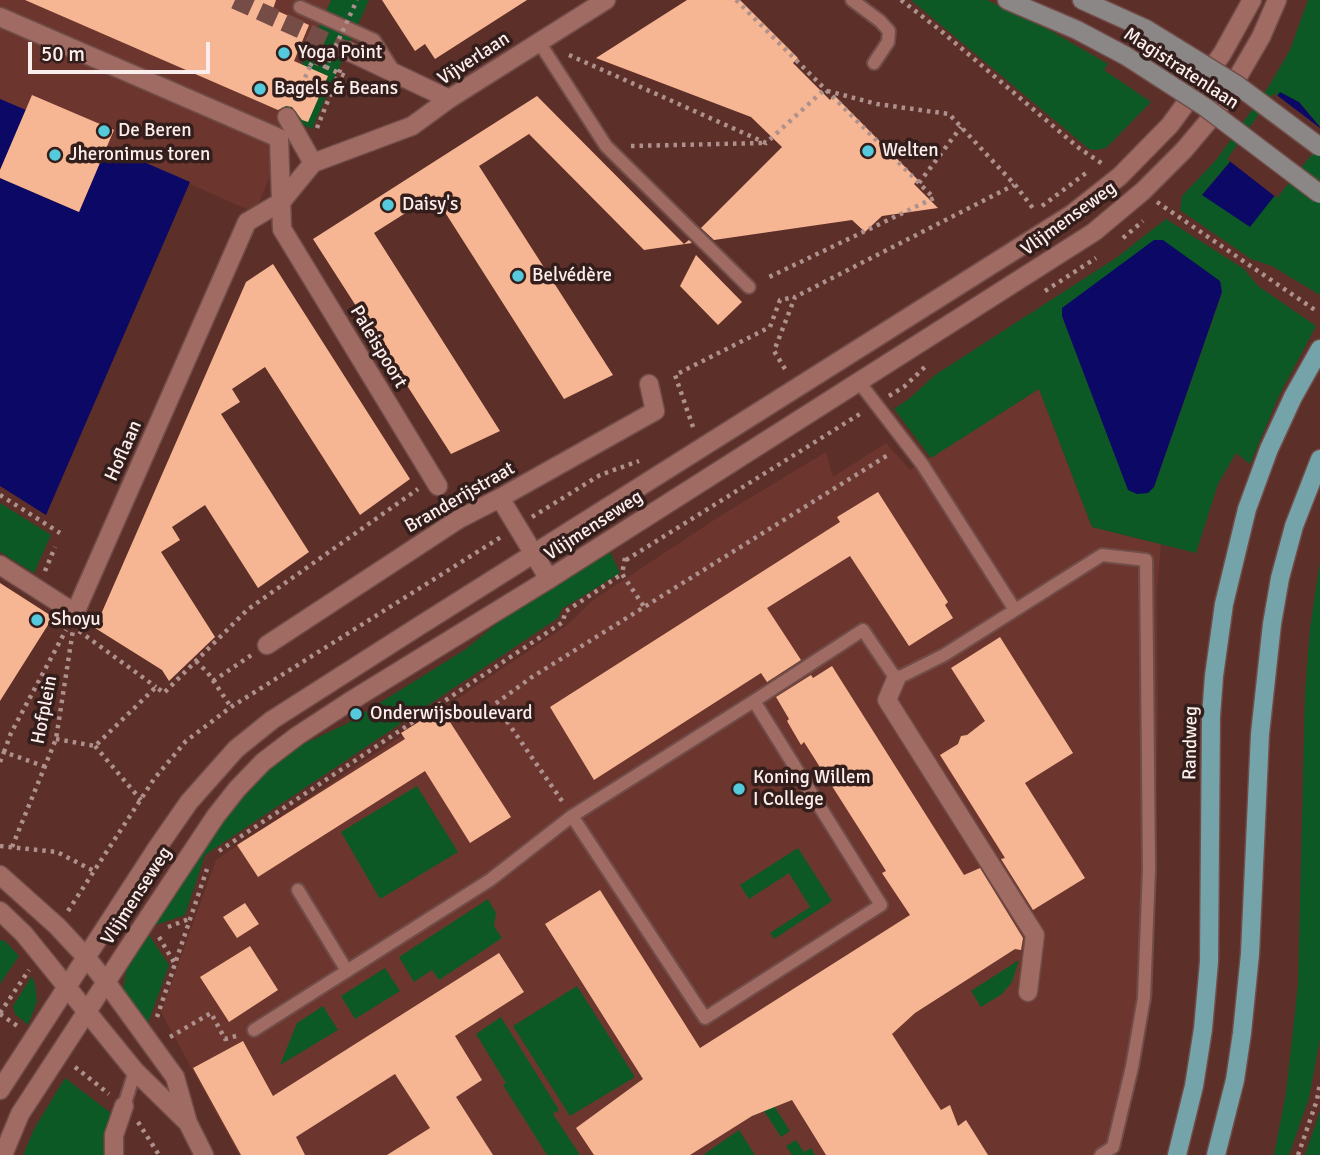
<!DOCTYPE html>
<html>
<head>
<meta charset="utf-8">
<style>
	body { margin:0 }
	#map { position:relative; width:1320px; height:1155px; overflow:hidden; background:#5d2f29; font-family:Signika,sans-serif }
	canvas { display:block }
	.scale { position:absolute; left:28px; top:42px; width:182px; height:32px; box-sizing:border-box; border:4px solid #fbeeec; border-top:0; padding-left:9px; font-size:21px; line-height:24px; white-space:nowrap; color:#fbeeec; -webkit-text-stroke:5px #341e1b; paint-order:stroke }
</style>
</head>
<body>
<div id="map">
<canvas width="1320" height="1155"></canvas>
<div class="scale">50 m</div>
</div>
<script>
const context = document.querySelector('canvas').getContext('2d');
context.lineJoin = 'round';
function paint(path, color) { context.fillStyle = color; context.fill(path, 'evenodd'); }
const poly = rows => new Path2D(rows.map(r => 'M' + r).join(''));
function strokePath(path, color, width, dash) { context.strokeStyle = color; context.lineWidth = width; context.lineCap = dash ? 'butt' : 'round'; context.setLineDash(dash || []); context.stroke(path); }
function write(font, color, halo, rows, align = 'center') {
  context.font = font + ' Signika,sans-serif'; context.lineWidth = 7; context.setLineDash([]); context.textBaseline = 'middle'; context.strokeStyle = halo; context.fillStyle = color; for (const [text, x, y, turn = 0] of rows) {
    context.save(); context.translate(x, y); context.rotate((+turn || 0) * Math.PI / 180); context.textAlign = isNaN(turn) ? turn : align; if (halo) context.strokeText(text, 0, 0); context.fillText(text, 0, 0); context.restore();
  }
}
paint(poly([
	[0,0,342,0,255,213,0,99],
	[1039,389,1092,527,1161,544,1157,590,1158,718,1153,996,1109,1155,239,1155,161,1012,216,860,566,626,592,601,720,516,826,452,833,477,886,443,910,470]
]), '#6c362e');
paint(poly([
	[331,0,369,0,312,129,279,114],
	[911,0,987,0,1053,32,1108,64,1104,70,1151,102,1106,148,1095,150,1089,149],
	[1308,0,1320,0,1320,127,1299,102,1229,163,1202,195,1320,138,1320,295,1272,266,1251,259,1180,210,1182,196,1217,159,1269,86,1290,50],
	[1166,219,1244,269,1258,286,1316,326,1279,396,1250,464,1236,453,1218,484,1196,553,1092,527,1039,389,931,458,894,409,910,398,935,375,1116,258],
	[1220,281,1222,293,1154,487,1137,494,1128,489,1062,316],
	[0,503,51,535,34,573,0,552],
	[608,548,620,573,562,609,558,618,205,855,185,915,156,925,153,923,222,820,269,767,295,748,346,724,466,649,525,600],
	[1320,562,1320,1039,1309,1098,1289,1155,1274,1155,1286,1093,1298,985,1305,694,1310,628],
	[417,786,458,852,380,899,341,832],
	[798,848,832,901,774,939,770,933,810,907,789,873,749,899,740,885],
	[488,899,496,913,494,926,502,938,439,980,432,970,414,982,399,957],
	[147,932,169,965,147,1026,130,1005,123,989,128,961],
	[0,940,5,941,19,956,0,984],
	[1019,960,1012,982,1002,994,981,1007,971,991],
	[385,968,400,991,355,1019,341,996],
	[32,976,35,984,37,1002,28,1025,15,1014,13,1006],
	[577,986,635,1077,570,1116,513,1026],
	[323,1006,338,1030,280,1065,297,1023],
	[501,1017,559,1110,553,1114,580,1155,547,1155,503,1085,506,1083,476,1034],
	[65,1078,111,1113,103,1137,104,1155,23,1155,34,1129],
	[764,1090,790,1131,781,1137,751,1091],
	[1320,1111,1320,1155,1305,1155],
	[739,1130,755,1155,703,1155],
	[796,1140,804,1152,811,1148,815,1155,792,1155,786,1146]
]), '#0c5926');
paint(poly([
	[1280,92,1299,102,1320,127,1320,138,1250,227,1202,195,1229,163],
	[0,99,26,110,0,170],
	[107,146,190,182,46,515,0,486,0,178,79,212],
	[1154,240,1163,240,1220,281,1222,292,1154,487,1148,493,1137,494,1128,490,1062,316,1062,308]
]), '#0b0866');
paint(poly([
	[1274,93,1320,128,1320,144,1277,198,1227,159]
]), '#5d2f29');
paint(poly([
	[25,0,276,0,273,9,309,25,294,61,328,76,308,122,302,120,292,107,286,106,278,110],
	[382,0,527,0,435,59,425,44,415,51],
	[687,0,740,0,798,58,793,63,830,100,834,95,918,180,914,184,938,208,882,216,865,232,852,220,714,240,701,228,782,147,751,117,596,58],
	[32,95,114,130,79,212,0,178,0,170],
	[537,96,684,244,689,240,692,243,644,250,529,134,479,166,613,375,564,399,434,195,374,233,500,431,451,454,313,239],
	[696,255,742,302,718,325,680,286],
	[273,264,410,479,360,515,265,367,232,389,240,402,221,414,309,552,258,588,205,505,172,527,180,540,161,552,215,637,169,681,162,670,95,628,246,282],
	[878,492,948,602,945,605,953,618,909,646,850,556,767,608,801,660,767,682,761,673,594,780,550,707,840,522,837,517],
	[0,583,53,617,0,701],
	[1000,637,1073,753,1025,783,1085,878,1033,910,1001,859,1005,858,940,755,958,744,961,736,967,735,985,721,951,668],
	[832,666,964,875,980,868,1023,938,1021,950,1015,949,915,1013,892,1034,941,1110,950,1105,958,1126,966,1120,988,1155,826,1155,792,1100,752,1116,690,1155,594,1155,576,1128,643,1079,545,924,600,890,700,1048,910,915,882,873,886,871,804,742,801,745,787,721,789,719,776,697,811,675,813,678],
	[441,708,511,817,470,843,425,771,258,877,237,845,405,739,401,733],
	[245,903,259,924,237,938,223,917],
	[250,946,278,990,229,1022,200,977],
	[499,953,524,992,455,1036,482,1080,456,1097,493,1155,387,1155,430,1128,395,1074,296,1137,305,1155,241,1155,193,1068,243,1041,273,1096]
]), '#f7b693');
strokePath(poly([
	[235,0,348,51]
]), '#754c46', 18, [18, 9]);
const service = poly([
	[852,0,880,21,889,31,888,42,874,63],
	[300,7,374,40,395,73],
	[539,42,606,146,749,287],
	[859,382,922,464,1015,610],
	[754,701,863,630,896,679,944,655,1102,555,1146,560,1149,869,1144,998,1132,1067,1113,1147,1101,1155],
	[298,890,347,971],
	[254,1030,490,880,572,816,705,1018,881,905,754,701,572,816],
	[124,1106,135,1071]
]);
const pedestrian = poly([
	[0,17,279,138,282,229,438,486],
	[287,117,313,163],
	[896,679,887,700,1035,935,1028,992],
	[114,1155,114,1135,124,1106]
]);
const minor = poly([
	[348,51,449,99],
	[500,498,549,579],
	[0,565,75,613,247,222,281,202,313,163,412,126,449,99,606,0],
	[267,645,459,519,500,498,655,411,649,384],
	[106,982,175,1077,188,1123,204,1155],
	[87,1012,135,1071,188,1123]
]);
const tertiary = poly([
	[0,875,57,926,86,957,106,982],
	[0,911,24,934,87,1012],
	[0,1090,157,848,189,802,236,749,272,720,416,628,1072,214,1120,176,1170,125,1222,54,1252,0],
	[3,1155,20,1114,144,924,215,817,237,789,263,762,297,736,349,702,549,579,1094,232,1143,191,1184,150,1211,118,1229,92,1261,37,1277,0]
]);
const secondary = poly([
	[1007,0,1077,30,1126,56],
	[1082,0,1146,29]
]);
const primary = poly([
	[1177,1155,1194,1086,1203,1029,1209,962,1211,716,1214,676,1224,604,1247,509,1269,449,1293,397,1320,349],
	[1216,1155,1235,1080,1242,1033,1250,954,1260,734,1272,624,1280,578,1294,526,1320,459]
]);
strokePath(service, '#714d49', 16);
strokePath(pedestrian, '#714d49', 21);
strokePath(minor, '#714d49', 21);
strokePath(tertiary, '#714d49', 21);
strokePath(secondary, '#714d49', 21);
strokePath(primary, '#714d49', 21);
strokePath(poly([
	[736,0,934,198,765,279],
	[901,0,940,30,1079,148,1104,165],
	[569,55,766,143,824,90,877,104,949,114,1016,186,1035,211],
	[326,67,345,76],
	[295,101,310,66],
	[317,128,341,68],
	[631,146,763,143],
	[919,183,961,127],
	[1157,202,1315,310],
	[1042,206,1086,173],
	[1123,238,1143,221],
	[1045,291,1096,258],
	[785,369,774,351,795,297,1014,185],
	[889,396,905,386,928,364],
	[693,427,675,375,770,327,780,300,795,297],
	[0,495,60,533],
	[532,517,600,475,639,461],
	[625,558,622,574,645,608],
	[626,560,863,412],
	[45,571,55,547],
	[79,631,156,687],
	[196,661,208,673,231,707],
	[213,681,253,654],
	[56,739,95,746,156,687,164,693,247,610,418,489],
	[95,746,141,800],
	[4,752,11,733,66,630],
	[0,762,4,752,46,767],
	[562,801,495,704,532,677,888,455],
	[0,846,57,852,94,871],
	[12,847,56,739,73,630],
	[219,851,563,622,565,612,622,574],
	[68,911,154,779,186,741,231,707,501,537],
	[168,927,189,919],
	[159,937,175,964],
	[0,1013,29,970],
	[0,1014,19,1027],
	[157,1017,207,869],
	[170,1037,211,1013,225,1039,240,1035],
	[75,1067,109,1094],
	[138,1122,159,1155],
	[1298,1155,1317,1100,1320,1083]
]), '#ae918d', 4.5, [3.5, 5]);
strokePath(service, '#a06b63', 12);
strokePath(pedestrian, '#a06b63', 18);
strokePath(minor, '#a06b63', 18);
strokePath(tertiary, '#a06b63', 18);
strokePath(secondary, '#8b8787', 18);
strokePath(primary, '#75a3aa', 18);
const secondaryBridge = poly([
	[1146,29,1237,85,1320,147],
	[1126,56,1205,107,1320,194]
]);
strokePath(secondaryBridge, '#714d49', 21, []);
strokePath(poly([
	[310,66,313,61,326,67,357,0]
]), '#ae918d', 4.5, [3.5, 5]);
strokePath(secondaryBridge, '#8b8787', 18);
for (const [x, y, r, color] of [
	[284,53,7,"#54cadc"],
	[260,89,7,"#54cadc"],
	[104,131,7,"#54cadc"],
	[868,151,7,"#54cadc"],
	[55,155,7,"#54cadc"],
	[388,205,7,"#54cadc"],
	[518,276,7,"#54cadc"],
	[37,620,7,"#54cadc"],
	[356,714,7,"#54cadc"],
	[739,789,7,"#54cadc"]
]) { const dot = new Path2D(); dot.arc(x, y, r, 0, 2 * Math.PI); context.fillStyle = color; context.fill(dot); strokePath(dot, '#341e1b', 2.5); }
write('19px', '#fbeeec', '#341e1b', [
	["Yoga Point",298,53],
	["Bagels & Beans",274,89],
	["De Beren",118,131],
	["Welten",882,151],
	["Jheronimus toren",69,155],
	["Daisy's",402,205],
	["Belvédère",532,276],
	["Shoyu",51,620],
	["Onderwijsboulevard",370,714],
	["Koning Willem",753,778],
	["I College",753,800]
], 'left');
write('19px', '#fbeeec', '#341e1b', [
	["Vijverlaan",474,59,-33],
	["Magistratenlaan",1181,69,33],
	["Vlijmenseweg",1069,219,-36],
	["Paleispoort",378,347,59],
	["Hoflaan",124,451,-66],
	["Branderijstraat",460,498,-30],
	["Vlijmenseweg",594,526,-33],
	["Hofplein",45,710,-79],
	["Randweg",1191,743,-89],
	["Vlijmenseweg",137,896,-57]
]);
</script>
</body>
</html>
